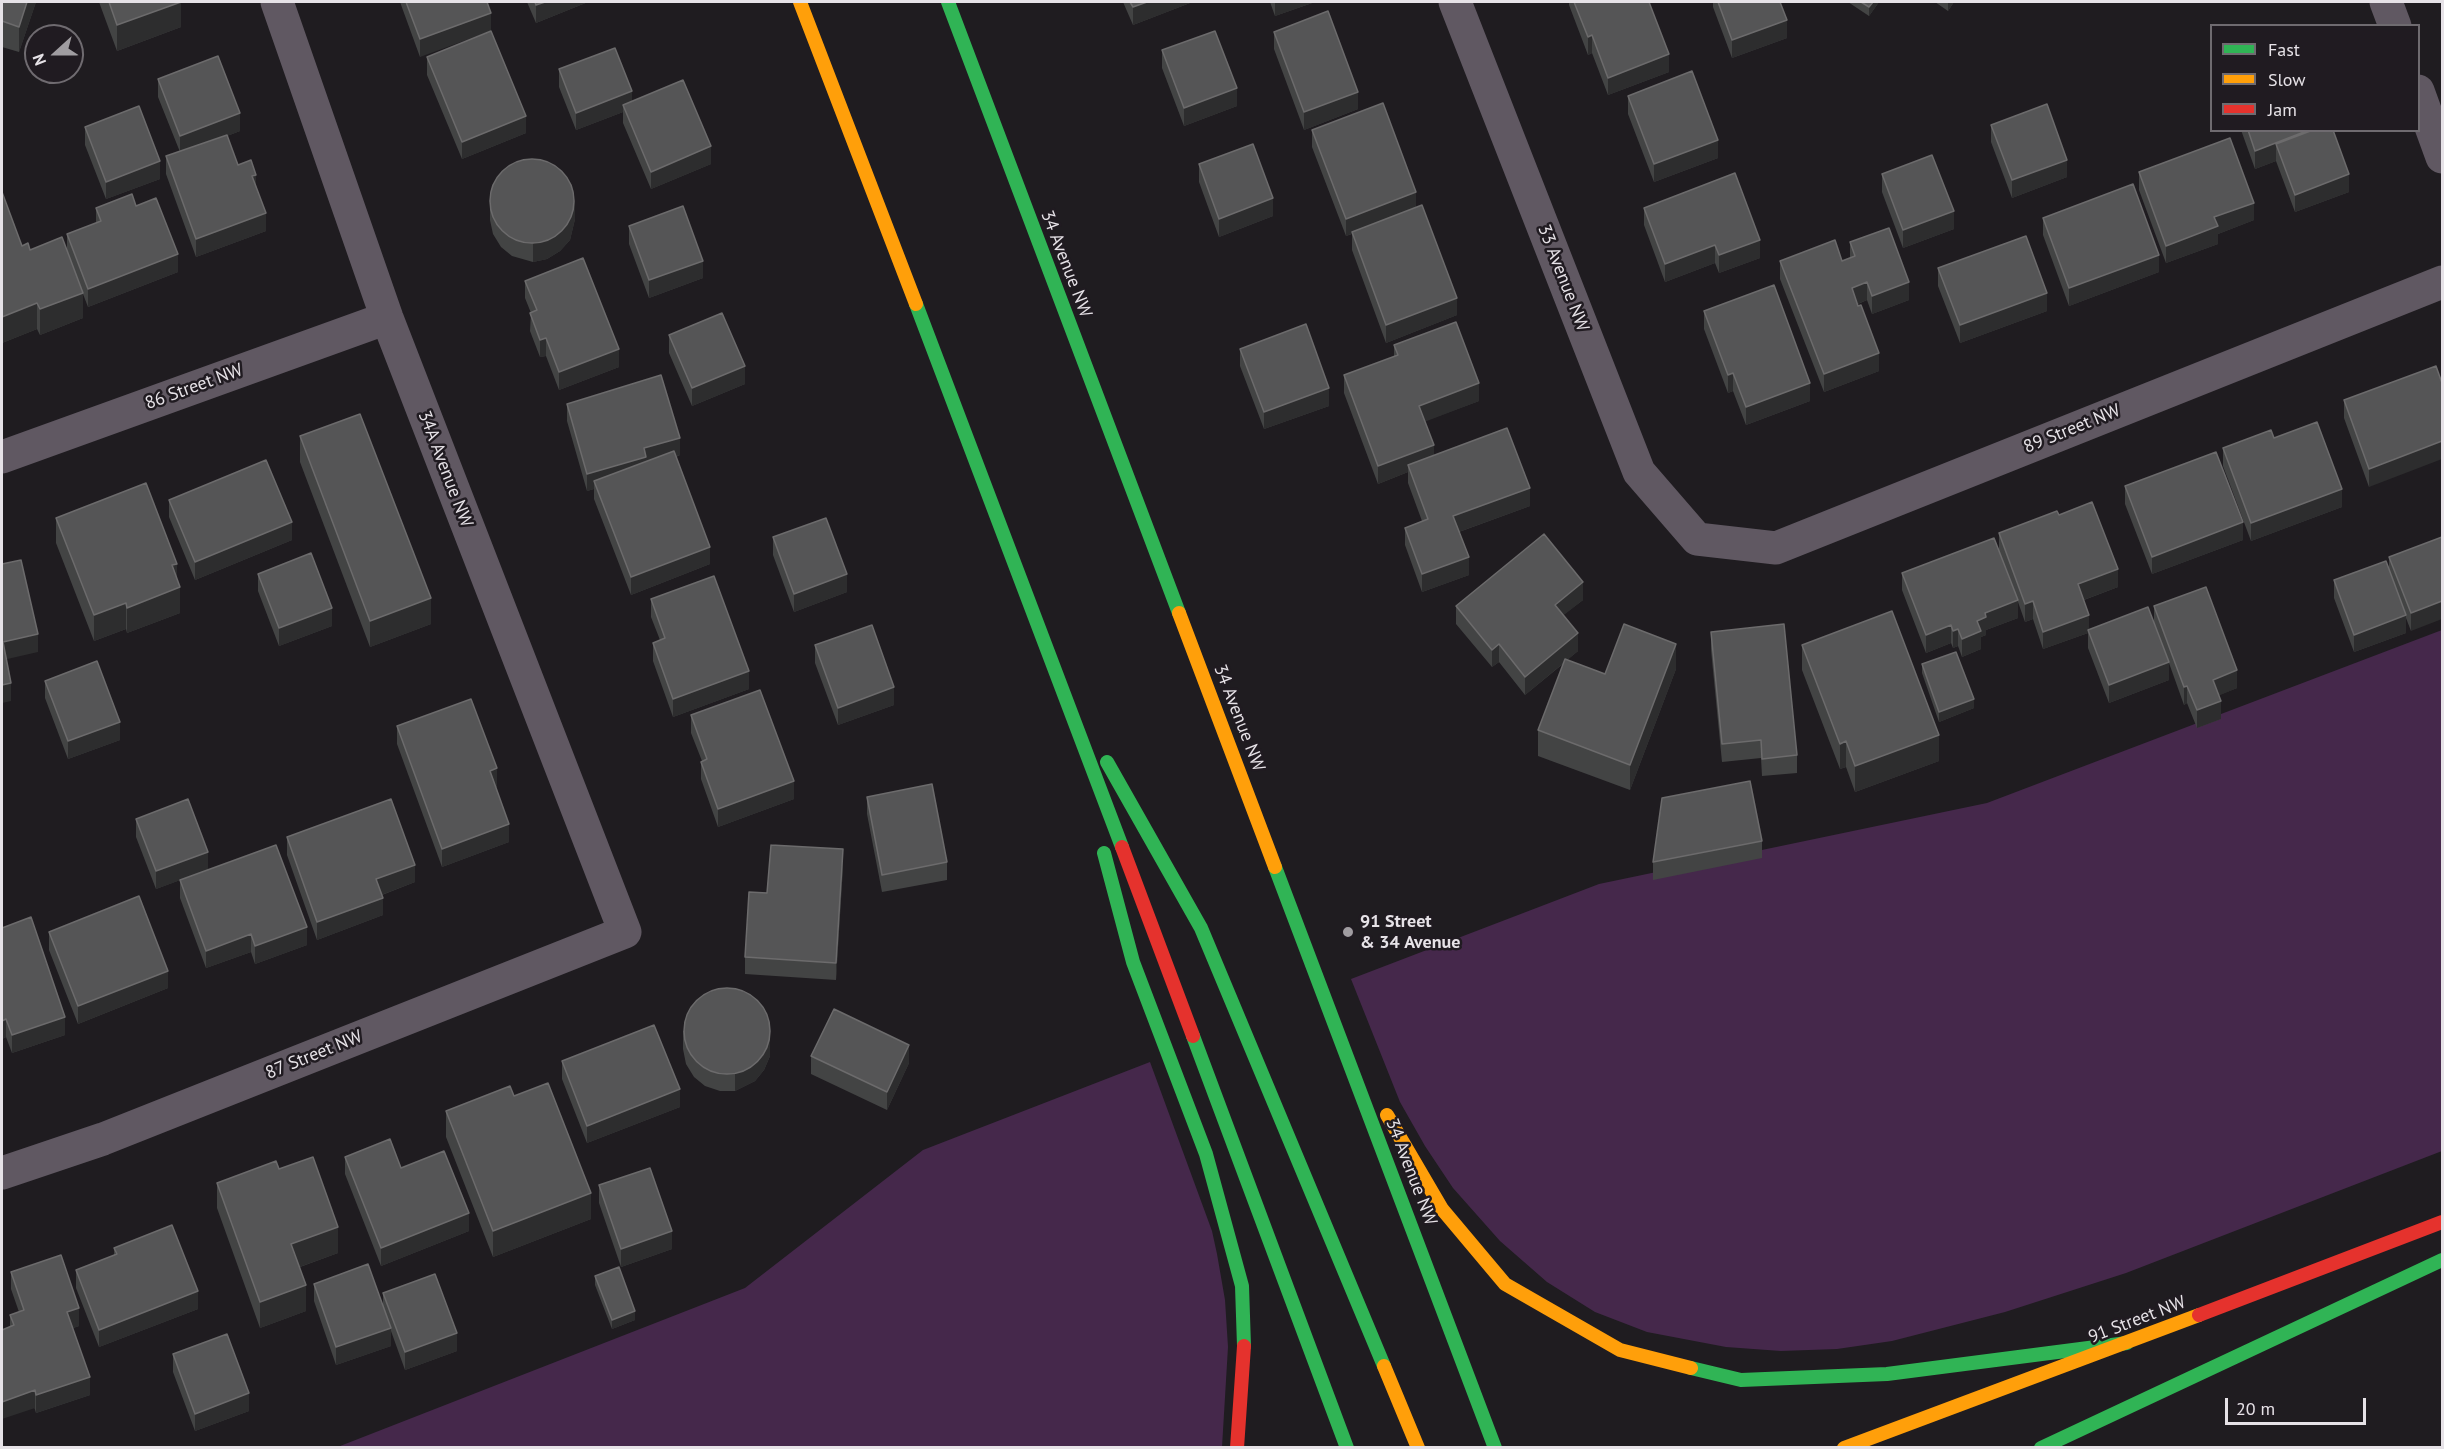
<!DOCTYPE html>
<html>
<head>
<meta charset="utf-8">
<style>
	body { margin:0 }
	#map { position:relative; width:2444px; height:1449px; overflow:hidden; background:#1f1c20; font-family:"PT Sans",sans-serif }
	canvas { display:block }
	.frame { position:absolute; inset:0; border:3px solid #e6e2e7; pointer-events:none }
	.legend { position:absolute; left:2210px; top:24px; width:210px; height:108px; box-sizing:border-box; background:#201b21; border:2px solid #6f6b70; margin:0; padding:8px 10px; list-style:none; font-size:18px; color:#e6e2e7 }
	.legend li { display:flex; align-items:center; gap:12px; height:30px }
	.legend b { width:30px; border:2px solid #6f6b70 }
	.north { position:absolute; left:24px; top:24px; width:60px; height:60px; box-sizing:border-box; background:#201b21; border:2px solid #6f6b70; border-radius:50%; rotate:249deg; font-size:16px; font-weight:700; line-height:24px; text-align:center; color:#e6e2e7 }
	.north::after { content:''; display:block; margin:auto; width:21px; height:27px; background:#a09da1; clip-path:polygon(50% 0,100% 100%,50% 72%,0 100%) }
	.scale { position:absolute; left:2225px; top:1398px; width:141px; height:27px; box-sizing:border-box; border:3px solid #e6e2e7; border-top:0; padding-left:8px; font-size:18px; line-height:21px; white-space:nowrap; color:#e6e2e7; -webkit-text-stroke:4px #201b21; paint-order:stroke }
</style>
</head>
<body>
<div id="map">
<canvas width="2444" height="1449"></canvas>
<div class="frame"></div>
<ul class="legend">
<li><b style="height:8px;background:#30b455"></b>Fast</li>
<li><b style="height:8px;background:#ff9f0a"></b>Slow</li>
<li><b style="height:8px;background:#e5322d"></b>Jam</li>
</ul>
<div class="north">N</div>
<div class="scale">20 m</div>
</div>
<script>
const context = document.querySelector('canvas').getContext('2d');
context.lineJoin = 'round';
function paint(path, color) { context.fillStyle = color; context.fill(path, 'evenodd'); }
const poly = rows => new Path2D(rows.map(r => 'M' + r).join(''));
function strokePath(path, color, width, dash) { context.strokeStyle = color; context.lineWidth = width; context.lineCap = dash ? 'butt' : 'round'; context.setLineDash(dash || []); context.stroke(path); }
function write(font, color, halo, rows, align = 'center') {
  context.font = font + ' "PT Sans",sans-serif'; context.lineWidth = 5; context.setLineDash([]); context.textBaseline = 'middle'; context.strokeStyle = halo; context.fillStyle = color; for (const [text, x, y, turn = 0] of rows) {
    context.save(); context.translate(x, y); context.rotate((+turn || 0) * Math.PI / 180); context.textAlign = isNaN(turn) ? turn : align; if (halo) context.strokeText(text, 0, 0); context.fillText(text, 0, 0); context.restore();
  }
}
paint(poly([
	[2442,630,2442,1151,2126,1273,2005,1312,1892,1341,1837,1349,1781,1351,1726,1347,1647,1332,1595,1312,1547,1282,1500,1241,1453,1188,1425,1146,1400,1102,1351,979,1599,884,1987,803],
	[1150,1062,1212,1231,1217,1254,1225,1300,1228,1347,1222,1447,335,1448,745,1288,923,1150]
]), '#45284b');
strokePath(poly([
	[1455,2,1639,472,1697,539,1776,548,2442,282],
	[2386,2,2395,26],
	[2418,91,2442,157],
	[2,457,387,318],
	[2,1173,103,1139,625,932,387,318,277,2]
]), '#605862', 33);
strokePath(poly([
	[948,2,1179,613],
	[916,304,1122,847],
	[1107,762,1201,928,1384,1366],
	[1104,853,1133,962,1206,1154,1242,1286,1244,1346],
	[1275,867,1495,1448],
	[1193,1036,1347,1448],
	[1691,1368,1741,1380,1887,1374,2127,1343],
	[2041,1448,2442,1260]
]), '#30b455', 14);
strokePath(poly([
	[800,2,916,304],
	[1179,613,1275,867],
	[1387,1115,1442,1209,1505,1284,1620,1350,1691,1368],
	[1384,1366,1418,1448],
	[1844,1448,2199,1315]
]), '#ff9f0a', 14);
strokePath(poly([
	[1122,847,1193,1036],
	[2199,1315,2442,1222],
	[1237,1448,1244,1346]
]), '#e5322d', 14);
paint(poly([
	[2,2,36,2,19,52,2,47],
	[99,2,181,2,181,27,117,51],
	[400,2,487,2,420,57],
	[527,2,588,2,536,23],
	[1123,2,1190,2,1190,3,1133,25],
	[1270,2,1315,2,1275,16],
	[1569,2,1649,2,1669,72,1608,95,1592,53,1588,55,1569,5],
	[1713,2,1780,2,1787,38,1732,58,1713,7],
	[1848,2,1879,2,1869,16],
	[1935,2,1954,2,1948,11],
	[1274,32,1358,109,1304,130,1274,49],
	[1162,50,1237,106,1184,126,1162,68],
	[427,57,526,133,462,159,427,75],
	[559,69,632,102,711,164,651,189,623,123,623,112,576,130,559,87],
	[158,79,240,131,227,136,238,165,256,186,266,231,196,257,166,174,166,156,180,152,158,97],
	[1628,96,1718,158,1654,182,1628,114],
	[1991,125,2067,177,2012,198,1991,142],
	[85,127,160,179,106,199,85,145],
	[1312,130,1416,207,1457,315,1386,343,1352,250,1352,234,1346,236,1312,147],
	[2241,130,2333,130,2349,192,2295,212,2276,161,2255,169],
	[1199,164,1273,216,1219,237,1199,182],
	[2139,172,2254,220,2218,234,2218,244,2166,263,2139,190],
	[1882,174,1954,229,1903,248,1882,192],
	[2,192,22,246,30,250,67,251,67,234,96,223,96,208,136,206,178,272,88,307,83,294,83,318,40,335,37,329,2,343],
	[490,202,575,219,570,240,560,251,547,259,533,262,512,256,501,247,493,234,490,220],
	[1644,208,1760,258,1719,273,1715,263,1665,282,1644,225],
	[2043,218,2159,272,2069,306,2043,235],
	[629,226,703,278,649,298,629,244],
	[1850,242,1909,300,1872,314,1867,300,1858,304,1879,371,1824,392,1780,279,1780,261,1842,261,1850,258],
	[1938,268,2047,311,1960,343,1938,286],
	[525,281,619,367,559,390,546,356,540,357,530,331,531,313,525,298],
	[1704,311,1810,401,1746,425,1733,391,1728,393,1704,329],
	[669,335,745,384,692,406,669,353],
	[1394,345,1479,401,1425,421,1434,455,1530,506,1459,532,1469,575,1422,592,1405,545,1405,528,1422,521,1408,483,1408,472,1378,484,1344,393,1344,375,1394,357],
	[1240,349,1329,406,1264,429,1240,366],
	[2436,366,2369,487,2344,418,2344,400],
	[567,404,680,455,676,457,710,564,631,595,594,499,594,489,587,491,567,421],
	[300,436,431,624,370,647,300,462],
	[2274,438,2342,507,2251,541,2223,466,2223,448],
	[2125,486,2243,540,2152,574,2125,504],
	[169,500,292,540,195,580,169,517],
	[2059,515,2118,587,2084,600,2089,630,2154,624,2154,606,2237,688,2219,695,2221,719,2197,728,2187,703,2184,705,2169,663,2169,680,2109,703,2088,648,2088,633,2043,649,2033,619,2025,622,2018,602,2018,618,1986,630,1986,635,1981,637,1981,649,1962,657,1958,646,1953,648,1951,643,1926,653,1902,590,1902,573,1999,551,1999,533],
	[56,518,177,579,180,613,127,633,126,629,94,641,56,543],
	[773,537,847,592,794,612,773,555],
	[2442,537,2411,631,2406,618,2406,633,2354,652,2334,598,2334,580,2389,570,2389,557],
	[258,574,332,626,279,646,258,591],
	[651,599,749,689,673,717,653,661,653,643,660,640,651,617],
	[1583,600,1563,615,1578,651,1567,660,1605,674,1676,669,1630,790,1538,756,1538,730,1564,663,1525,695,1499,662,1492,667,1456,624,1456,606],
	[1711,632,1797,755,1797,773,1762,776,1761,758,1722,762,1711,650],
	[815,645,894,705,838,725,815,663],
	[1802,645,1939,761,1855,792,1846,767,1840,769,1802,670],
	[1922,664,1974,708,1939,722,1922,673],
	[45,681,120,740,68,759,45,698],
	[691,715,794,799,718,827,701,779,701,762,702,761,691,733],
	[397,726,497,786,496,787,509,842,442,867,397,744],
	[867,797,947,862,947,880,882,892,867,814],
	[136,819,208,870,307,945,255,964,251,952,206,968,180,898,180,880,156,889,136,837],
	[287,837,415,882,382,895,383,915,317,940,287,855],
	[1762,841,1762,858,1653,880,1653,862],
	[843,867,836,980,745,974,745,957,767,893],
	[2,928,65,1035,12,1053,6,1037,2,1039],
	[49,932,168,988,78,1024,49,950],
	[770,1023,770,1056,764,1070,755,1081,735,1091,720,1091,705,1086,694,1077,686,1064,683,1049,683,1031],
	[811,1056,909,1063,887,1110,811,1074],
	[562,1061,680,1107,587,1143,562,1079],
	[514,1096,591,1219,493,1257,446,1137,446,1111],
	[345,1157,401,1168,469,1231,381,1266,345,1174],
	[279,1169,338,1253,300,1267,306,1311,260,1328,217,1208,217,1183],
	[599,1185,672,1249,621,1267,599,1203],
	[114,1248,198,1309,99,1347,76,1288,76,1270,114,1255],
	[11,1272,79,1326,73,1328,90,1395,36,1413,10,1327,10,1315,19,1312,11,1289],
	[595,1276,635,1320,612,1329,595,1285],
	[314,1284,383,1307,383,1293,457,1351,405,1370,391,1331,391,1346,336,1365,314,1301],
	[173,1354,249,1411,195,1431,173,1372]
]), '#434444');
paint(poly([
	[27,2,36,2,19,52,19,27],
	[181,2,181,27,117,51,117,25],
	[545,2,588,2,536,23,536,5],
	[1147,2,1190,2,1190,3,1133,25,1133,7],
	[1275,2,1315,2,1275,16],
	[1873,2,1879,2,1869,16,1869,7],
	[1948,2,1954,2,1948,11],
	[491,13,491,31,420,57,420,39],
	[1787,20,1787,38,1732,58,1732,40],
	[1592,35,1592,53,1588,55,1588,37],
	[1669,54,1669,72,1608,95,1608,78],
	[1237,88,1237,106,1184,126,1184,108],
	[632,91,632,109,623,105,623,112,576,130,576,113],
	[1358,92,1358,109,1304,130,1304,112],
	[240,113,240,131,180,154,180,136],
	[526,116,526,133,462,159,462,142],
	[2309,130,2333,130,2276,144,2276,161,2255,169,2255,151],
	[1718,140,1718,158,1654,182,1654,164],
	[711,146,711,164,651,189,651,172],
	[2067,160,2067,177,2012,198,2012,180],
	[160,161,160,179,106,199,106,182],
	[2349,174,2349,192,2295,212,2295,195],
	[256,175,256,193,252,176],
	[1416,192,1416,210,1346,236,1346,219],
	[1273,198,1273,216,1219,237,1219,219],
	[575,201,575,219,570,240,560,251,547,259,533,262,533,244],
	[2254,203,2254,220,2218,234,2218,244,2166,263,2166,246,2214,217],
	[1954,211,1954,229,1903,248,1903,230],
	[266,213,266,231,196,257,196,239],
	[1760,240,1760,258,1719,273,1719,255],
	[1715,245,1715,263,1665,282,1665,264],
	[178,254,178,272,88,307,88,289],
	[2159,255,2159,272,2069,306,2069,288],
	[703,261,703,278,649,298,649,280],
	[1867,282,1867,300,1852,306,1852,288],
	[1909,282,1909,300,1872,314,1872,296],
	[83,293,83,318,40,335,40,309],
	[2047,293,2047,311,1960,343,1960,325],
	[1457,298,1457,315,1386,343,1386,325],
	[37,303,37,329,2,343,2,317],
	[546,338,546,356,540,357,540,340],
	[619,349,619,367,559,390,559,372],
	[1879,353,1879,371,1824,392,1824,374],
	[745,366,745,384,692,406,692,388],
	[1733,373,1733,391,1728,393,1728,375],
	[1479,383,1479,401,1419,424,1419,406],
	[1810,383,1810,401,1746,425,1746,407],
	[1329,388,1329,406,1264,429,1264,412],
	[680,438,680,455,646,465,594,481,594,489,587,491,587,474,644,448],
	[2442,441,2442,459,2369,487,2369,469],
	[1434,445,1434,463,1408,465,1408,472,1378,484,1378,466],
	[1530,488,1530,506,1453,534,1453,516],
	[2342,489,2342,507,2251,541,2251,523],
	[292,522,292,540,195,580,195,562],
	[2243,522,2243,540,2152,574,2152,557],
	[710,547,710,564,631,595,631,577],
	[1469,557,1469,575,1422,592,1422,574],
	[177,564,177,589,180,587,180,613,127,633,127,608,172,565],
	[2118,569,2118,587,2078,602,2078,584],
	[847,574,847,592,794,612,794,594],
	[1583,582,1583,600,1555,622,1555,605],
	[431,598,431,624,370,647,370,621],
	[2018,600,2018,618,1986,630,1986,635,1981,637,1981,649,1962,657,1962,639,1985,613],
	[2033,601,2033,619,2025,622,2025,604],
	[2442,601,2442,619,2411,631,2411,613],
	[126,603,126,629,94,641,94,615],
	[332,608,332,626,279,646,279,628],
	[2089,615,2089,632,2088,630,2088,633,2043,649,2043,632],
	[2406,615,2406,633,2354,652,2354,635],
	[1951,625,1951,643,1926,653,1926,635],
	[1958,629,1958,646,1953,648,1953,631],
	[1578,633,1578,651,1525,695,1525,677],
	[38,634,38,652,3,660,3,642],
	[1499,644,1499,662,1492,667,1492,650],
	[1676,644,1676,669,1630,790,1630,765],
	[2169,662,2169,680,2109,703,2109,685],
	[2237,670,2237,688,2213,698,2213,680],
	[749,671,749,689,673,717,673,699],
	[11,683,11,701,2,703,2,685],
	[2187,686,2187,703,2184,705,2184,687],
	[894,687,894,705,838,725,838,708],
	[1974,699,1974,708,1939,722,1939,712],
	[2221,701,2221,719,2197,728,2197,710],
	[120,722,120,740,68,759,68,741],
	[1939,735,1939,761,1855,792,1855,766],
	[1846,741,1846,767,1840,769,1840,744],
	[497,768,497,786,490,789,490,771],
	[794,781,794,799,718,827,718,809],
	[509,824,509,842,442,867,442,849],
	[843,849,843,867,836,980,836,963],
	[208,852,208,870,156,889,156,871],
	[415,865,415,882,376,897,376,879],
	[383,898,383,915,317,940,317,922],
	[307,927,307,945,255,964,255,946],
	[251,934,251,952,206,968,206,951],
	[168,971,168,988,78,1024,78,1006],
	[65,1017,65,1035,12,1053,12,1035],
	[6,1019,6,1037,2,1039,2,1021],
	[770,1038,770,1056,764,1070,755,1081,735,1091,735,1073],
	[909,1045,909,1063,887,1110,887,1092],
	[680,1089,680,1107,587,1143,587,1126],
	[591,1193,591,1219,493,1257,493,1231],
	[469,1213,469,1231,381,1266,381,1248],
	[338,1227,338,1253,291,1270,291,1244],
	[672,1231,672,1249,621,1267,621,1249],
	[306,1285,306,1311,260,1328,260,1302],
	[198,1291,198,1309,99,1347,99,1330],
	[79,1308,79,1326,67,1330,67,1312],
	[635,1311,635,1320,612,1329,612,1320],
	[391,1328,391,1346,336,1365,336,1347],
	[457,1333,457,1351,405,1370,405,1352],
	[90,1377,90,1395,36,1413,36,1395],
	[35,1390,35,1408,2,1419,2,1402],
	[249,1393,249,1411,195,1431,195,1414]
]), '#2d2d2e');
const building = poly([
	[2,2,27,2,19,27,2,21,2,2],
	[109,2,181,2,117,25,109,2],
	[406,2,487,2,491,13,420,39,406,2],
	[535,2,545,2,536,5,535,2],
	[1130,2,1147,2,1133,7,1130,2],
	[1574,2,1649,2,1669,54,1608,78,1592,35,1588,37,1574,2],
	[1718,2,1780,2,1787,20,1732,40,1718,2],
	[1861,2,1873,2,1869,7,1861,2],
	[1328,11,1358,92,1304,112,1274,32,1328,11],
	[491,31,526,116,462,142,427,57,491,31],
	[1215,31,1237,88,1184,108,1162,50,1215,31],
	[615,48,632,91,576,113,559,69,615,48],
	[218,56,240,113,180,136,158,79,218,56],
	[1692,71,1718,140,1654,164,1628,96,1692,71],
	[683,80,711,146,651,172,623,105,683,80],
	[1383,103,1416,192,1346,219,1312,130,1383,103],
	[2047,104,2067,160,2012,180,1991,125,2047,104],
	[139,106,160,161,106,182,85,127,139,106],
	[2248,130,2309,130,2255,151,2248,130],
	[2313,130,2333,130,2349,174,2295,195,2276,144,2313,130],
	[227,135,238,165,251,160,256,175,252,176,266,213,196,239,166,156,227,135],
	[2230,138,2254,203,2214,217,2218,226,2166,246,2139,172,2230,138],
	[1253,144,1273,198,1219,219,1199,164,1253,144],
	[1932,155,1954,211,1903,230,1882,174,1932,155],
	'490 201a42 42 0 1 1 84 0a42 42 0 1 1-84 0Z',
	[1735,173,1760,240,1719,255,1715,245,1665,264,1644,208,1735,173],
	[2133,184,2159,255,2069,288,2043,218,2133,184],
	[2,192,22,246,28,243,30,250,62,237,83,293,40,309,37,303,2,317,2,192],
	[132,194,136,206,156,198,178,254,88,289,67,234,101,221,96,208,132,194],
	[1422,205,1457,298,1386,325,1352,232,1422,205],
	[683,206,703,261,649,280,629,226,683,206],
	[1889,228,1909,282,1872,296,1867,282,1852,288,1858,306,1861,305,1879,353,1824,374,1780,261,1835,240,1842,261,1855,256,1850,242,1889,228],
	[2026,236,2047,293,1960,325,1938,268,2026,236],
	[583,258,619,349,559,372,546,338,540,340,530,313,537,310,525,281,583,258],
	[1774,285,1810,383,1746,407,1733,373,1728,375,1704,311,1774,285],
	[722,313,745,366,692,388,669,335,722,313],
	[1456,322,1479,383,1419,406,1434,445,1378,466,1344,375,1398,355,1394,345,1456,322],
	[1306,324,1329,388,1264,412,1240,349,1306,324],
	[2436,366,2442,383,2442,441,2369,469,2344,400,2436,366],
	[661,375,680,438,644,448,646,457,587,474,567,404,661,375],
	[360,414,431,598,370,621,300,436,360,414],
	[2317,422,2342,489,2251,523,2223,448,2271,430,2274,438,2317,422],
	[1507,428,1530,488,1453,516,1469,557,1422,574,1405,528,1428,519,1408,465,1507,428],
	[674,451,710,547,631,577,594,481,674,451],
	[2216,452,2243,522,2152,557,2125,486,2216,452],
	[266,460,292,522,195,562,169,500,266,460],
	[146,483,177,564,172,565,180,587,127,608,126,603,94,615,56,518,146,483],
	[2092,502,2118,569,2078,584,2089,615,2043,632,2033,601,2025,604,1999,533,2057,511,2059,515,2092,502],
	[826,518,847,574,794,594,773,537,826,518],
	[1544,534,1583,582,1555,605,1578,633,1525,677,1499,644,1492,650,1456,606,1544,534],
	[2442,537,2442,601,2411,613,2389,557,2442,537],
	[1994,538,2018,600,1985,613,1986,617,1977,621,1981,631,1962,639,1958,629,1953,631,1951,625,1926,635,1902,573,1994,538],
	[311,553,332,608,279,628,258,574,311,553],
	[21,560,38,634,3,642,11,683,2,685,2,564,21,560],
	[2386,561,2406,615,2354,635,2334,580,2386,561],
	[714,576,749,671,673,699,653,643,665,638,651,599,714,576],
	[2206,587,2237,670,2213,680,2221,701,2197,710,2187,686,2184,687,2154,606,2206,587],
	[2148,607,2169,662,2109,685,2088,630,2148,607],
	[1892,611,1939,735,1855,766,1846,741,1840,744,1802,645,1892,611],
	[1624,624,1676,644,1630,765,1538,730,1565,659,1605,674,1624,624],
	[1784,624,1797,755,1762,759,1761,740,1722,744,1711,632,1784,624],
	[872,625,894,687,838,708,815,645,872,625],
	[1956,652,1974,699,1939,712,1922,664,1956,652],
	[97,661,120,722,68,741,45,681,97,661],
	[760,690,794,781,718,809,701,762,707,759,691,715,760,690],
	[471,699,497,768,490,771,509,824,442,849,397,726,471,699],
	[1750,781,1762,841,1653,862,1662,798,1750,781],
	[932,784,947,862,882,875,867,797,932,784],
	[188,799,208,852,156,871,136,819,188,799],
	[391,799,415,865,376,879,383,898,317,922,287,837,391,799],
	[276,845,307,927,255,946,251,934,206,951,180,880,276,845],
	[771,845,843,849,836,963,745,957,749,892,767,893,771,845],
	[139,896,168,971,78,1006,49,932,139,896],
	[31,917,65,1017,12,1035,6,1019,2,1021,2,928,31,917],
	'684 1031a43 43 0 1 1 86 0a43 43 0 1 1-86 0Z',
	[834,1009,909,1045,887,1092,811,1056,834,1009],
	[654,1025,680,1089,587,1126,562,1061,654,1025],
	[548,1083,591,1193,493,1231,446,1111,510,1086,514,1096,548,1083],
	[390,1139,401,1168,444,1151,469,1213,381,1248,345,1157,390,1139],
	[313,1157,338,1227,291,1244,306,1285,260,1302,217,1183,276,1161,279,1169,313,1157],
	[650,1168,672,1231,621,1249,599,1185,650,1168],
	[172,1225,198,1291,99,1330,76,1270,117,1254,114,1248,172,1225],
	[61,1255,79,1308,67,1312,90,1377,36,1395,35,1390,2,1402,2,1330,14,1325,10,1315,24,1310,11,1272,61,1255],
	[368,1264,391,1328,336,1347,314,1284,368,1264],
	[619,1267,635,1311,612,1320,595,1276,619,1267],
	[435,1274,457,1333,405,1352,383,1293,435,1274],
	[227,1334,249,1393,195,1414,173,1354,227,1334]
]);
paint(building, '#555556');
strokePath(building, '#6c6b6c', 1.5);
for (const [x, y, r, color] of [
	[1348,932,6,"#a09da1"]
]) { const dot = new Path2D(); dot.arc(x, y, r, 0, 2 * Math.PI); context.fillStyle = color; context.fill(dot); strokePath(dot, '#201b21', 2); }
write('18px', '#e6e2e7', '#201b21', [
	["34 Avenue NW",1066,264,69],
	["33 Avenue NW",1563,278,69],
	["86 Street NW",194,387,-20],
	["89 Street NW",2072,429,-22],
	["34A Avenue NW",445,469,69],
	["34 Avenue NW",1239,718,69],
	["87 Street NW",314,1055,-22],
	["34 Avenue NW",1411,1172,69],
	["91 Street NW",2137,1320,-21]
]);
write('bold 18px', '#e6e2e7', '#201b21', [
	["91 Street",1360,922],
	["& 34 Avenue",1360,943]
], 'left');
</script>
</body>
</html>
